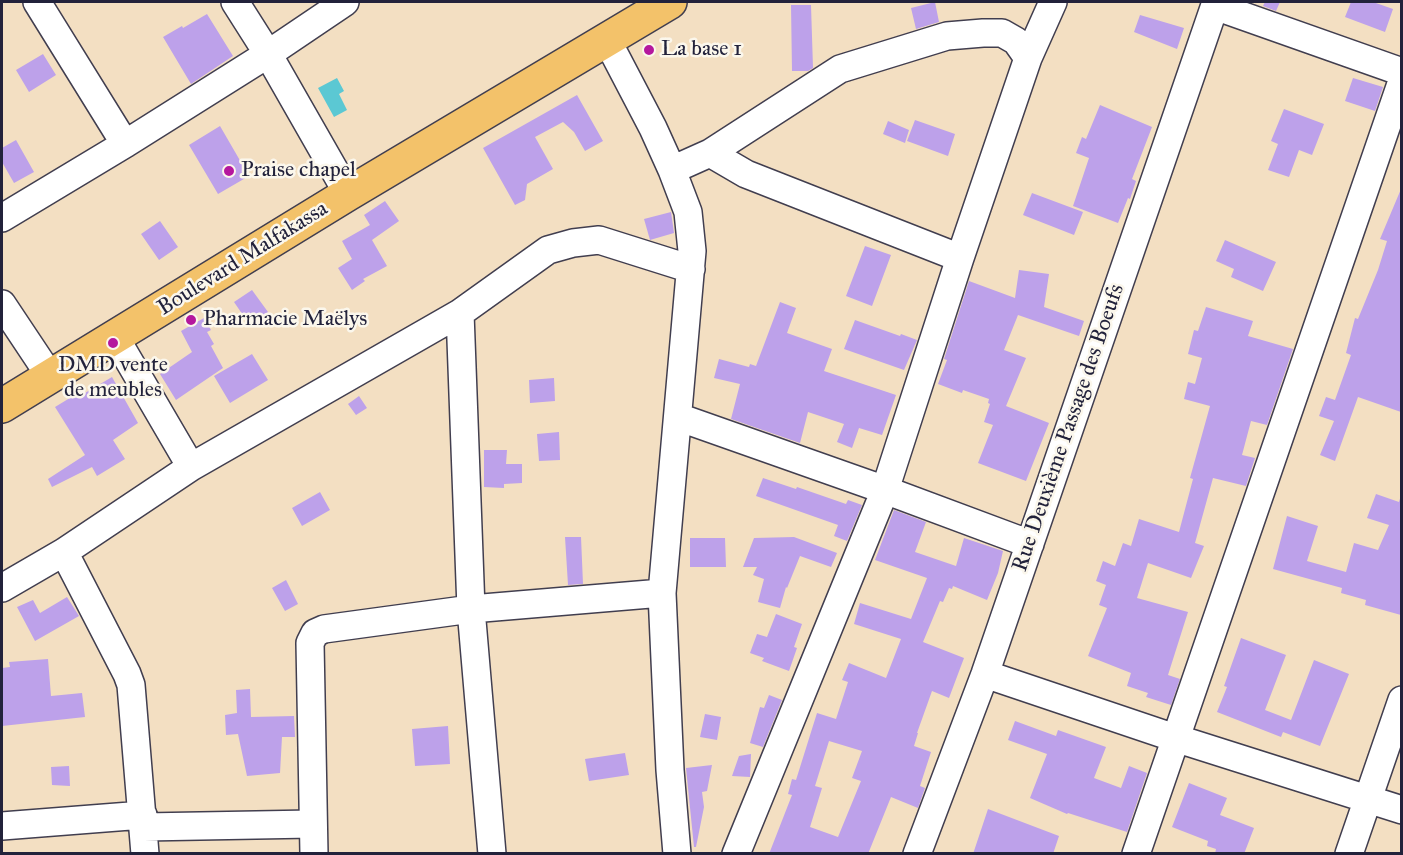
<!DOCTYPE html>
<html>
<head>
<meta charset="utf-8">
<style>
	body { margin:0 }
	#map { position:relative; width:1403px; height:855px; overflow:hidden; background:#f3dfc2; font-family:"IM FELL Great Primer",serif }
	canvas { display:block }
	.frame { position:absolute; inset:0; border:3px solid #22223b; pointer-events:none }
</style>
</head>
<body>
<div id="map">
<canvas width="1403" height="855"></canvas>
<div class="frame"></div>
</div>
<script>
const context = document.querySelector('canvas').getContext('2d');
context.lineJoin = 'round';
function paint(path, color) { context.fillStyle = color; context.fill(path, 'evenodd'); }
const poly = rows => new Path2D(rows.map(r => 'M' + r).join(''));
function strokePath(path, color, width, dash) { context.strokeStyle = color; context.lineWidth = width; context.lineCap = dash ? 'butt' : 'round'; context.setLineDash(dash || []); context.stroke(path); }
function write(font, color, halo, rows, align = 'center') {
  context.font = font + ' "IM FELL Great Primer",serif'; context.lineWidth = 5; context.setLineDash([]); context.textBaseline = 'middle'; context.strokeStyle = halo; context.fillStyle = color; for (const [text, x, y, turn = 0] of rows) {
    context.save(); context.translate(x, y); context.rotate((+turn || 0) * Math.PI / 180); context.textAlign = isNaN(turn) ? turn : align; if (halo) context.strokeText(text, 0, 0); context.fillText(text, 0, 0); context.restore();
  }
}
paint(poly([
	[337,78,344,91,339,94,347,110,334,117,318,88]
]), '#5bc8d3');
paint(poly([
	[935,2,939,22,916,29,911,8],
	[1265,2,1280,2,1276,11,1263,6],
	[1351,2,1373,2,1393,9,1385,32,1345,17],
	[791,5,811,5,813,68,808,71,792,71],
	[207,14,233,56,191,84,163,37,182,26,183,28],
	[1140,15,1184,28,1177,49,1134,32],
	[43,54,56,75,29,92,16,70],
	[1353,78,1383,87,1375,111,1345,101],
	[577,95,603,141,585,151,574,132,563,122,535,137,553,169,527,184,525,200,515,205,483,148],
	[1100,105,1152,127,1132,179,1136,181,1130,199,1128,198,1118,223,1073,206,1089,158,1076,153,1082,137,1086,139],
	[1284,109,1324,124,1312,155,1299,150,1289,177,1268,170,1278,144,1271,141],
	[915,120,955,134,948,156,907,141],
	[888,121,909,130,905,143,883,134],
	[220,126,249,176,218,194,189,145],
	[16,140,34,172,14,183,2,162,2,148],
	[1401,189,1401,412,1358,397,1335,461,1320,455,1334,421,1319,416,1326,397,1335,400,1351,355,1346,353,1355,318,1358,319,1378,270,1387,241,1380,239],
	[1032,193,1083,212,1074,235,1023,215],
	[385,201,399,221,372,240,387,266,363,279,365,281,352,290,338,268,352,259,342,241,370,225,364,215],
	[671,212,674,233,650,240,644,219],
	[160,221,178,247,159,260,141,234],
	[1225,240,1276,262,1263,291,1231,277,1234,269,1216,261],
	[865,246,891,255,872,306,846,296],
	[1019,270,1049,274,1044,307,1084,321,1079,336,1018,315,1004,350,1026,358,1006,406,1049,423,1026,481,978,463,993,425,984,422,990,404,988,403,989,399,963,390,962,393,938,384,947,360,944,359,969,281,1015,298],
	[252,290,268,312,249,324,234,302],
	[780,302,796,308,787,333,832,349,824,371,896,395,882,435,859,428,852,448,837,442,844,424,808,412,800,443,731,419,740,384,714,378,719,359,749,367,750,364,756,366],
	[1206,307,1253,321,1248,336,1293,349,1267,425,1251,421,1242,455,1255,458,1246,486,1213,478,1195,543,1204,546,1191,578,1148,563,1137,598,1188,612,1168,675,1180,679,1171,705,1146,697,1148,693,1127,686,1131,673,1088,656,1107,608,1099,605,1106,585,1096,581,1103,561,1115,566,1123,543,1131,546,1139,519,1179,532,1193,479,1190,478,1210,406,1184,399,1188,382,1195,384,1202,358,1188,354,1194,330,1198,331],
	[204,318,211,330,207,332,214,344,211,346,223,368,176,400,160,374,192,352,181,331],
	[855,320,900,336,901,334,917,340,904,370,844,349],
	[252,354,268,380,230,403,214,376],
	[112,377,138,423,113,440,125,459,97,476,92,467,52,487,48,479,85,455,55,407,83,390,85,393],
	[554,378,555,401,530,403,529,380],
	[359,396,367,408,356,415,348,404],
	[559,432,560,460,539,461,537,434],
	[484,450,507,450,506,464,522,464,522,483,504,484,504,488,484,487],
	[763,478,796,489,797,487,846,504,848,500,862,505,847,541,834,536,838,525,756,496],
	[320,492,330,510,302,526,292,508],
	[1376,494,1399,502,1401,495,1401,615,1365,605,1366,600,1341,593,1342,588,1273,569,1287,516,1318,526,1307,561,1346,572,1354,543,1378,550,1389,525,1367,518],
	[894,510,926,522,915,552,956,566,964,538,1003,551,998,573,987,600,953,586,952,589,949,588,943,602,940,601,923,642,964,658,949,698,932,691,917,733,918,733,914,746,931,752,920,786,925,788,918,808,891,797,868,854,769,854,792,795,788,794,792,779,796,780,817,713,836,719,848,682,842,680,849,663,886,678,901,639,854,624,860,603,911,619,927,578,875,560],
	[829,741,862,751,852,778,861,781,838,837,810,827,822,788,815,786],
	[565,537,581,537,583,584,568,585],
	[794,537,837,553,831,567,800,556,787,588,786,587,780,608,758,602,764,579,753,575,757,567,743,567,754,538],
	[690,538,725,538,726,567,690,567],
	[286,580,298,604,285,611,272,588],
	[67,597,79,616,35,641,17,607,33,600,40,613],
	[776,614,802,624,794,647,797,648,789,671,762,661,764,658,750,653,757,634,767,637],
	[1241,638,1286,655,1265,710,1291,720,1314,660,1349,674,1320,746,1283,732,1281,737,1217,712,1227,687,1224,686],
	[48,659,51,696,82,693,85,717,2,726,2,668,10,667,9,662],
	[250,689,251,717,294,716,295,737,282,737,280,773,247,776,238,734,226,735,225,715,237,713,236,690],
	[769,695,782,700,763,747,750,743,760,707,764,708],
	[705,714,721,717,717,740,700,737],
	[1015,721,1056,736,1058,730,1106,747,1094,778,1121,788,1129,766,1147,773,1127,832,1068,813,1067,814,1030,798,1047,754,1008,740],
	[448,726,450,764,415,766,412,729],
	[625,753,629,775,589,781,585,759],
	[751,754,750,777,732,776,739,756],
	[712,765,707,791,702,792,704,807,696,847,694,847,686,768],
	[69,766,70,786,52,785,51,767],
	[1189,783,1227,798,1220,815,1254,828,1244,854,1215,854,1216,849,1207,846,1208,841,1172,827],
	[988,809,1059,836,1053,854,973,854]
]), '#bda1ea');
const minor = poly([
	[37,2,125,144],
	[235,2,268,54,348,194],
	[1215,6,1402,72],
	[607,40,653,128,672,170,688,212,692,251,662,593,670,770,677,854],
	[1028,58,1053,2],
	[710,153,746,174,960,258],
	[672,170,710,153,840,69,947,36,983,33,1002,33,1016,41,1028,58,960,258,885,490,736,854],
	[2,218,125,144,268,54,345,2],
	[2,304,50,376],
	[460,313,471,609,492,854],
	[115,337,191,467],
	[678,417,885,490,1030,544],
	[64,552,127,674,131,685,145,854],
	[2,588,64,552,191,467,460,313,548,250,573,243,599,240,691,269],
	[985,674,1175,738,1402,810],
	[2,826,143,815],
	[144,827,312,824],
	[314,854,310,643,315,633,324,629,471,609,662,593],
	[917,854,985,674,1216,2],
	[1136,854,1402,81],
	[1349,854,1402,700]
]);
const major = poly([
	[2,406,348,194,670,2]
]);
strokePath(minor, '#413e4f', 30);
strokePath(major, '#413e4f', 36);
strokePath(minor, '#fff', 27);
strokePath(major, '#f3c26a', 33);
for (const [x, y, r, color] of [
	[649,50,6,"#b5179e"],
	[229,171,6,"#b5179e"],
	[191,320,6,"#b5179e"],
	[113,343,6,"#b5179e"]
]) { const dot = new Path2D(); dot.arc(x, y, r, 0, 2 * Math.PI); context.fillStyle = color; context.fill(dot); strokePath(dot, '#fbf7ec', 2); }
write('22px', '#22223b', '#fbf7ec', [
	["La base 1",661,50],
	["Praise chapel",241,171],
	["Pharmacie Maëlys",203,320],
	["DMD vente",113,366,"center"],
	["de meubles",113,391,"center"]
], 'left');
write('22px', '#22223b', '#fbf7ec', [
	["Boulevard Malfakassa",243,259,-32],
	["Rue Deuxième Passage des Boeufs",1069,428,-71]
]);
</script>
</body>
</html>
